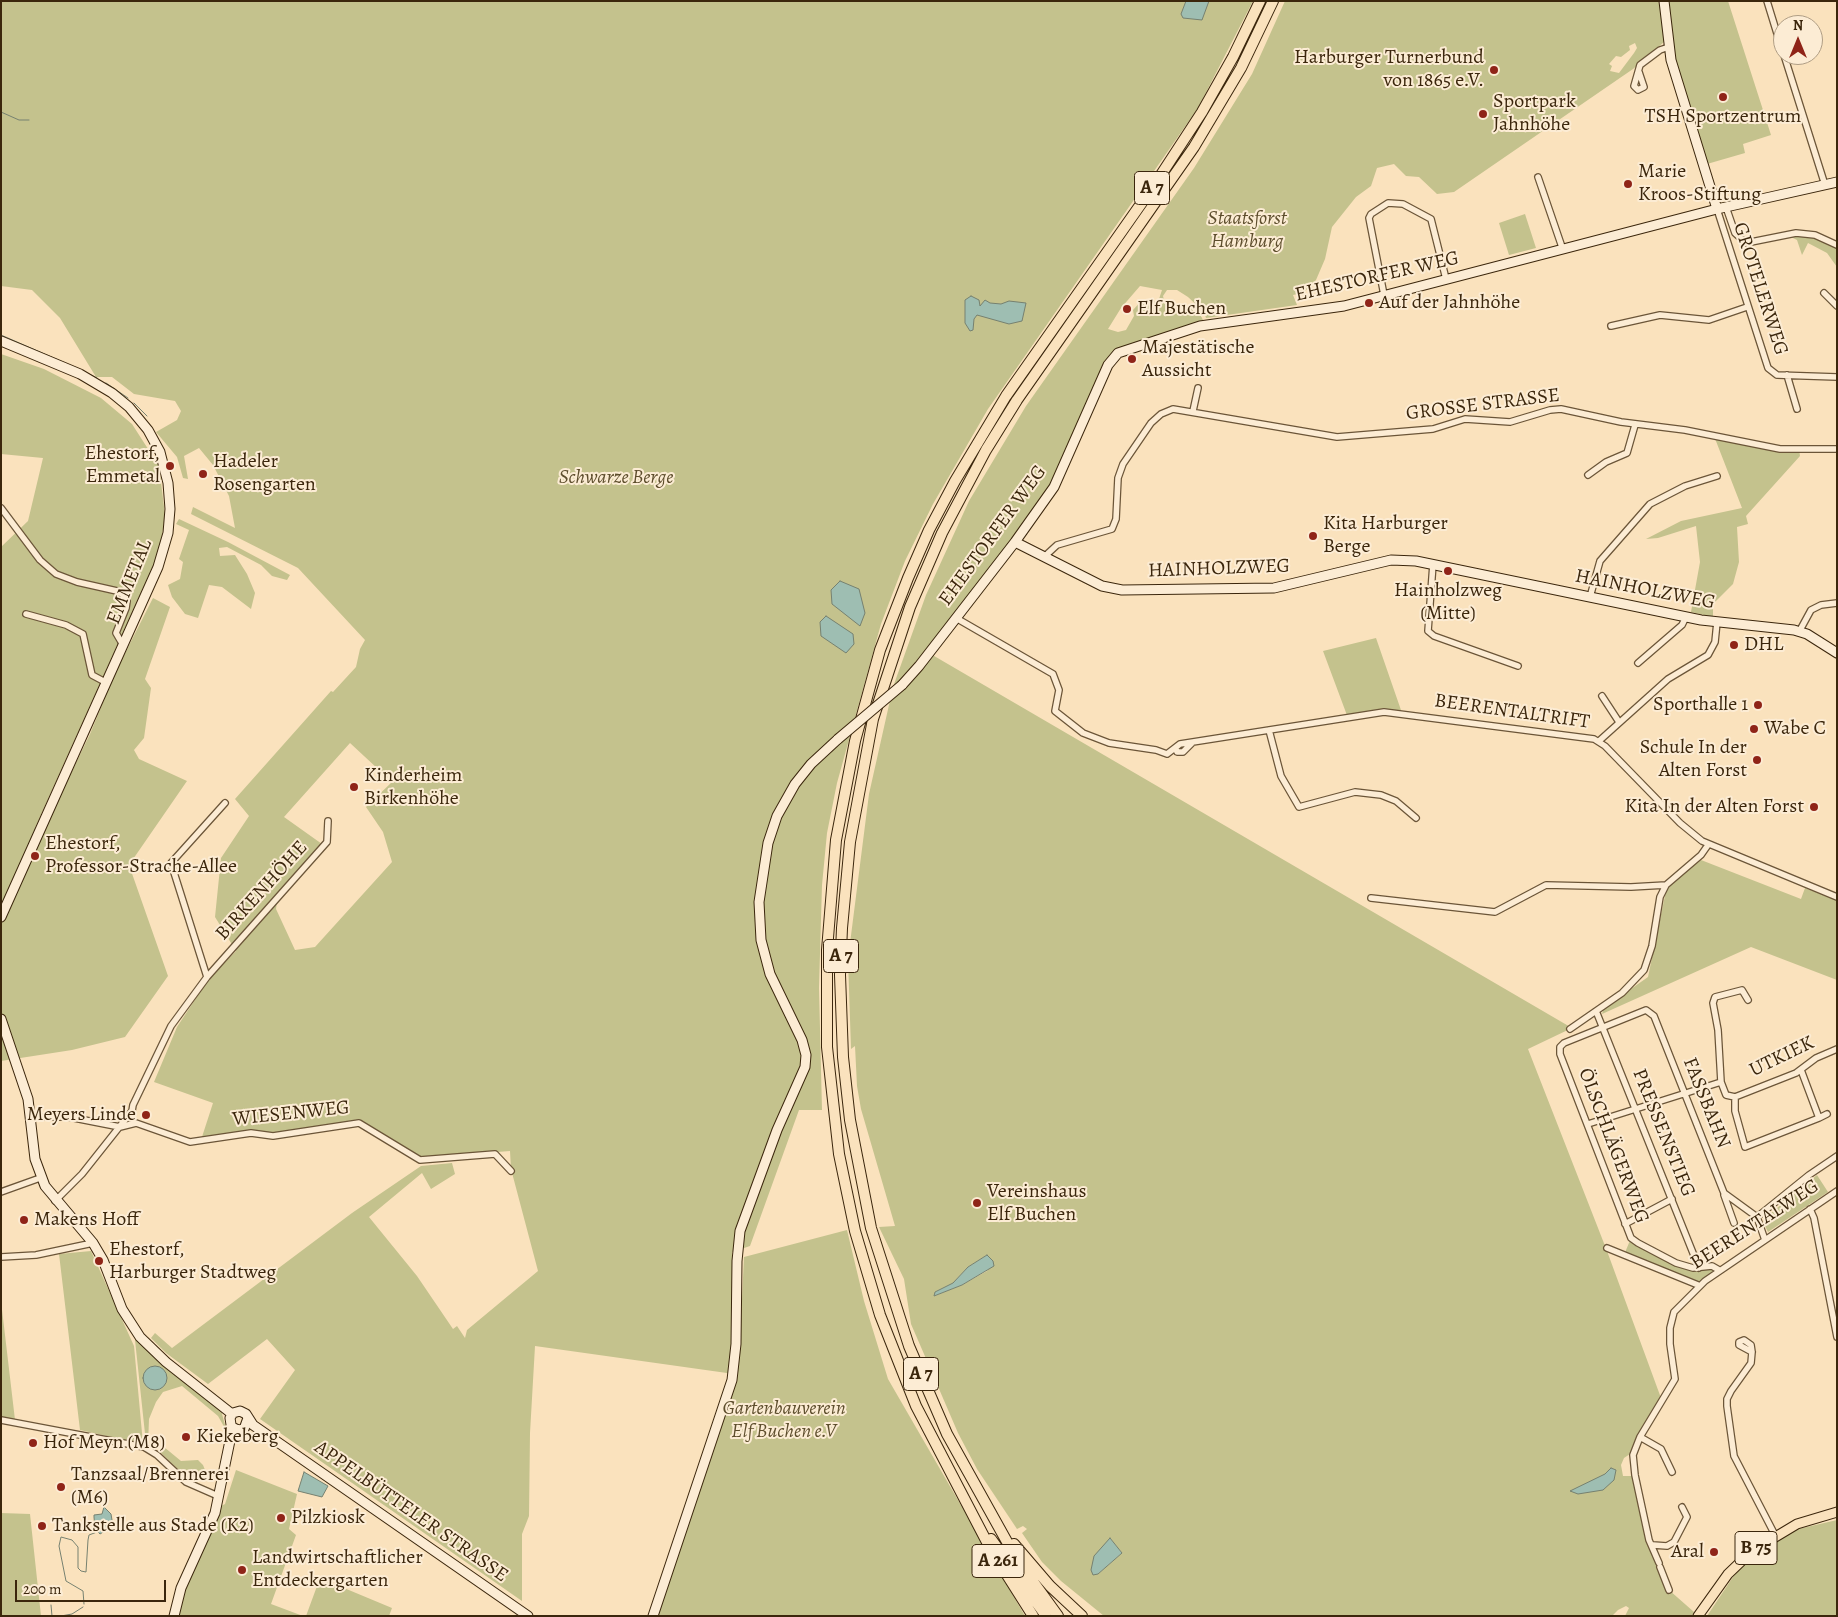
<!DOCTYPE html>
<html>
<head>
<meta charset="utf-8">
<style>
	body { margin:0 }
	#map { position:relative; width:1838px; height:1617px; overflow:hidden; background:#fae2bd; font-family:Alegreya,serif }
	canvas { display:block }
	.frame { position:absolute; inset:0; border:2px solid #3b260c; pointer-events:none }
	.north { position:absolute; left:1773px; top:15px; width:50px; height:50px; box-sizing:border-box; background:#fcecd4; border:1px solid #af9d84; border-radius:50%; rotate:0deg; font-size:14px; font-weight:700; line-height:20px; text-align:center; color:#3b260c }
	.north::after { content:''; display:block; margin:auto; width:18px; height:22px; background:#8f2418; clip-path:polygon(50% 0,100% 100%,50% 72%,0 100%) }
	.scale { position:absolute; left:15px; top:1580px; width:151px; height:22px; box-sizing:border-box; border:2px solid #3b260c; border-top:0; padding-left:6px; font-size:15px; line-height:18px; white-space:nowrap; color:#3b260c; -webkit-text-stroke:4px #fcecd4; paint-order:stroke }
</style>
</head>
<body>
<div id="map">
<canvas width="1838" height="1617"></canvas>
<div class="frame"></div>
<div class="north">N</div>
<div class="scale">200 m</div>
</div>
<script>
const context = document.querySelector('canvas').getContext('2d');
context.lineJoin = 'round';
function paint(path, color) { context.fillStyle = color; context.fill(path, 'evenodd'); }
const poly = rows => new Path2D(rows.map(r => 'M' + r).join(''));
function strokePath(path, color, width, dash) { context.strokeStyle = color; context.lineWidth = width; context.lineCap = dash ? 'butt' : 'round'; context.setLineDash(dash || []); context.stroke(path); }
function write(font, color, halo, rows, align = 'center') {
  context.font = font + ' Alegreya,serif'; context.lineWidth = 4; context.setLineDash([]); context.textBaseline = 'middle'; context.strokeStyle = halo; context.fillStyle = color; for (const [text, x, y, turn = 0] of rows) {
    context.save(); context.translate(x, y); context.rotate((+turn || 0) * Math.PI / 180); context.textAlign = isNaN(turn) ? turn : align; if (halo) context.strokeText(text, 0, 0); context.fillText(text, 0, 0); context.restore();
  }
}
paint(poly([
	[1,1,1253,1,1198,108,988,409,933,504,905,561,881,624,837,783,827,833,822,885,819,988,822,1110,799,1110,750,1246,732,1252,734,1374,535,1346,530,1433,529,1516,522,1534,522,1601,260,1419,295,1370,267,1339,208,1384,166,1353,151,1338,155,1333,172,1348,352,1213,421,1166,452,1163,455,1174,431,1189,422,1173,369,1217,417,1276,453,1329,457,1326,465,1338,467,1330,538,1271,511,1169,510,1151,422,1158,362,1121,275,1135,254,1131,201,1140,213,1103,154,1082,177,1027,208,980,236,951,215,917,221,858,249,816,235,799,331,691,333,692,356,667,360,649,365,640,298,568,191,514,193,507,235,528,229,496,213,465,199,448,184,456,188,479,183,478,177,457,156,432,177,420,181,411,175,401,134,394,112,377,96,377,60,318,32,290,1,286],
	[350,743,392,782,366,807,383,832,392,862,315,947,295,950,276,909,278,895,322,844,284,817],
	[1285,1,1661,1,1664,42,1633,69,1454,192,1437,194,1419,177,1406,176,1394,164,1377,168,1371,186,1356,197,1332,227,1325,259,1316,280,1303,293,1293,295,1297,305,1206,318,1204,312,1188,297,1177,290,1167,290,1163,296,1165,304,1174,309,1190,307,1200,314,1203,320,1128,346,1110,356,1049,490,929,653,1572,1028,1528,1049,1607,1251,1661,1398,1636,1439,1630,1454,1624,1458,1621,1465,1623,1476,1634,1476,1654,1550,1669,1590,1694,1612,1692,1616,1625,1616,1629,1608,1626,1606,1618,1610,1612,1616,1104,1616,1061,1581,1042,1562,1022,1533,1027,1529,1023,1526,1017,1529,977,1469,958,1433,924,1354,911,1324,904,1279,879,1227,895,1226,861,1109,857,1086,855,1046,851,1049,848,959,869,794,893,687,926,595,969,501,1026,406,1194,168,1252,74],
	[1635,43,1637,48,1634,53,1619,73,1610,71,1612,66,1609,64,1616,56,1621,57,1630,50,1629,46],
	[1140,286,1162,290,1158,302,1143,299,1133,310,1134,316,1126,330,1118,332,1108,329,1121,308],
	[987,1255,993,1261,987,1271,962,1285,934,1296,935,1292,953,1283,968,1267],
	[1110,1538,1122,1553,1098,1574],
	[1668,1,1728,1,1771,135,1743,144,1745,153,1707,164,1675,59],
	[1525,214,1536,248,1509,255,1499,223],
	[1807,233,1837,245,1837,267,1827,253,1808,243,1802,255,1797,240,1787,235],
	[1,354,44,369,101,398,132,424,159,466,165,515,160,550,35,828,43,831,90,734,115,673,153,598,170,607,145,679,151,688,144,738,134,750,139,759,187,781,129,865,168,976,125,1037,72,1050,1,1061,1,547,28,521,43,458,1,454],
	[1714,436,1799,449,1800,456,1746,516,1748,524,1737,527,1739,562,1733,584,1713,604,1713,617,1691,612,1700,562,1696,526,1658,538,1646,539,1681,521,1742,508],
	[179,519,228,542,290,575,287,580,272,576,261,565,227,547,219,548,220,556,235,555,247,574,255,593,251,609,222,587,209,585,198,618,185,614,172,597,168,585,180,579,183,562,179,559,189,530,176,524],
	[1376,638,1402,713,1389,712,1348,718,1323,651],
	[1701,860,1801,899,1805,888,1837,900,1837,980,1751,947,1602,1014,1604,1008,1648,977,1667,886],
	[1817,1175,1828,1192,1768,1232,1764,1224,1765,1218],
	[847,1230,864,1301,888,1379,1025,1616,658,1616,736,1383,739,1362,744,1257],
	[1631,1238,1686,1267,1712,1266,1713,1272,1698,1285,1624,1255],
	[91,1251,134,1346,143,1444,80,1430,59,1254],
	[1,1301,15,1420,1,1418],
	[138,1338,223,1411,222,1414,227,1432,218,1416,182,1386,163,1392,156,1402,149,1419,148,1445,146,1443,135,1340],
	[164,1447,181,1461,198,1460,203,1465,205,1470,197,1483,189,1480,158,1450],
	[236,1470,297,1494,289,1529,296,1535,271,1604,303,1616,179,1616,180,1602,185,1588,221,1506,225,1504],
	[1,1513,30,1514,41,1616,1,1616],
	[1837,1520,1837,1616,1707,1616,1743,1562,1794,1530],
	[320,1578,392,1608,389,1616,306,1616]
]), '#c4c28d');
const water = poly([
	[1186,1,1209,1,1202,20,1183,18,1181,14,1186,1],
	[971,296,979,300,980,306,985,300,990,303,1001,304,1009,301,1026,303,1022,321,1009,324,977,315,974,319,973,330,970,331,965,323,965,300,971,296],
	[840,581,859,589,865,613,860,626,832,604,831,590,840,581],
	[826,616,853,634,854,644,846,653,821,636,820,622,826,616],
	[987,1255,993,1261,994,1266,962,1285,934,1296,935,1292,953,1283,968,1267,987,1255],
	'143 1378a12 12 0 1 1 24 0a12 12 0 1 1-24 0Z',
	[1611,1468,1616,1470,1614,1480,1603,1490,1578,1494,1570,1491,1605,1474,1611,1468],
	[304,1472,328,1486,322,1497,298,1491,304,1472],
	[104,1507,111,1514,113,1526,100,1534,95,1529,94,1517,94,1515,102,1514,104,1507],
	[1110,1538,1122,1553,1098,1574,1093,1575,1091,1570,1094,1556,1110,1538]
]);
paint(water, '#9ebeb2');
strokePath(water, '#768170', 1);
strokePath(poly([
	[1,112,19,120,29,120],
	[1,335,72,366],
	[89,374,97,378],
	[106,383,128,398],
	[134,403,147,416],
	[84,1604,83,1591,66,1581,59,1546,61,1537,72,1540,78,1547,78,1568,81,1571,86,1572,88,1540,89,1535,97,1532],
	[51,1605,52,1616],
	[61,1616,72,1614,83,1607]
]), '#768170', 1);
const street = poly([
	[1767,1,1783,53],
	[1784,55,1825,185],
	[1639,72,1644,87,1638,90,1634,86,1640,65,1660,50,1669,47],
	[1538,177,1563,250],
	[1726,207,1735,233,1746,243,1796,233,1815,235,1837,245],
	[1717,209,1768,368,1777,375,1837,377],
	[1824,293,1837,306],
	[1384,295,1369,218,1371,214,1388,203,1403,204,1431,219,1446,279],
	[1611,326,1660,315,1709,320,1747,307],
	[1787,375,1797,409],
	[1193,411,1198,388],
	[1588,475,1606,462,1627,453,1635,425],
	[1,508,40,560,56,574,77,582,117,591,123,595,127,601,126,608,116,633,123,645],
	[1044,557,1057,545,1112,529,1116,519,1118,478,1123,464,1151,423,1161,414,1173,409,1337,437,1433,429,1465,419,1510,422,1550,410,1561,409,1621,422,1685,430,1780,449,1837,449],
	[1433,564,1428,631,1434,636,1518,666],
	[1590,597,1600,561,1650,504,1685,486,1717,476],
	[26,614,66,625,83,634,92,675,107,683],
	[956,618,1053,674,1059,690,1055,711,1083,733,1109,743,1156,750,1167,754,1180,744,1384,712,1594,739,1605,746,1680,823,1702,841,1837,897],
	[1799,632,1811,610,1821,605,1837,603],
	[1638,663,1682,625,1686,617],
	[1602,696,1619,722],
	[1269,730,1281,776,1299,807,1355,792,1381,795,1396,801,1416,818],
	[1599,741,1668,679,1708,655,1715,642,1717,622],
	[1176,749,1177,752,1183,752,1192,743],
	[1371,898,1495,912,1546,885,1631,887,1666,885,1701,855,1708,845],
	[207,977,327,842,328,821],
	[1748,1000,1742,990,1715,997,1713,1003,1718,1030,1721,1082,1726,1095,1735,1097,1796,1073,1816,1058,1837,1049],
	[1596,1011,1699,1268],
	[1570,1029,1622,993,1644,970,1652,946,1660,897,1666,885],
	[1801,1070,1819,1118,1827,1114],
	[1735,1097,1735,1111,1745,1147,1819,1118],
	[32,1117,69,1117,120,1127,136,1123,190,1142,251,1133,273,1136,359,1123,420,1160,495,1154,511,1171],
	[1588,1124,1721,1082],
	[1,1192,40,1178],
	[1724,1195,1734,1223],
	[55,1201,82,1174,132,1111,133,1105,171,1026,207,977,171,863,225,803],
	[1810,1209,1814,1218,1837,1337],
	[1757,1217,1809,1175,1837,1156],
	[1625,1224,1672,1199],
	[1607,1248,1698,1285],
	[1,1257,36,1255,93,1243],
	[1719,1270,1712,1266,1693,1268,1676,1263,1638,1243,1631,1238,1560,1054,1560,1047,1564,1043,1646,1010,1654,1016,1724,1193,1757,1217,1765,1240],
	[1752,1352,1739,1345,1739,1342,1744,1340,1751,1345,1752,1352,1751,1363,1731,1391,1727,1399,1727,1406,1734,1456,1775,1535],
	[1,1420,144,1447,157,1455,186,1482,218,1496],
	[1640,1437,1661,1449,1672,1472],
	[1653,1545,1667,1546,1674,1542,1687,1517,1682,1507],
	[1659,1563,1649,1540,1635,1475,1633,1455,1640,1437,1675,1379,1670,1344,1670,1328,1674,1312,1705,1281,1837,1191],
	[1660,1567,1669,1590]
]);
const secondary = poly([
	[1664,1,1671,60,1717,209],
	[1,341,80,374,112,393,129,407,148,430,160,452,168,483,170,509,168,533,158,567,1,917],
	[1015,542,1102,586,1122,590,1274,588,1391,560,1416,561,1701,620,1794,630,1807,634,1837,653],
	[902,685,919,666,1015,542,1054,487,1108,365,1118,353,1200,326,1344,306,1717,209,1837,182],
	[1,1019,28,1099,35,1159,45,1186,93,1243,103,1260,122,1309,140,1337,166,1362,232,1414],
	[232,1427,238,1430,244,1429,248,1418],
	[174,1616,181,1588,215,1513,232,1431,230,1418,233,1413,240,1411,246,1414,253,1425,528,1616],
	[653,1616,732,1380,736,1344,737,1261,740,1231,777,1130,805,1067,806,1055,802,1040,770,974,761,940,759,902,768,843,777,816,795,784,811,764,838,739]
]);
const primary = poly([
	[1698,1616,1728,1574,1752,1551,1797,1524,1837,1512]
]);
const highway = poly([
	[991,1539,1046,1616],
	[1014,1544,1050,1586,1082,1616],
	[1033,1616,990,1548,916,1406,880,1315,855,1231,839,1154,827,1047,827,950,836,840,855,741,880,650,908,578,929,530,955,481,1006,396,1155,184,1202,112,1233,57,1260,1],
	[1058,1616,1016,1558,947,1434,909,1346,871,1228,850,1120,843,1057,840,975,842,928,850,842,873,719,910,607,942,533,986,450,1017,400,1194,147,1241,68,1273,1]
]);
strokePath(street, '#6b5538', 8);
strokePath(secondary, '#3b260c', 11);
strokePath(primary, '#3b260c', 11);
strokePath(highway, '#3b260c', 12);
strokePath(street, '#fcecd4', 5.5);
strokePath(secondary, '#fcecd4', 9);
strokePath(primary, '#fae2bd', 9);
strokePath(highway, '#fae2bd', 10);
const secondaryBridge = poly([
	[838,739,902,685]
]);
strokePath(secondaryBridge, '#3b260c', 11, []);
strokePath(secondaryBridge, '#fcecd4', 9);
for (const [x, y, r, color] of [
	[1494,70,5,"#8f2418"],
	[1723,97,5,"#8f2418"],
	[1483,114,5,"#8f2418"],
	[1628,184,5,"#8f2418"],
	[1369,303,5,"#8f2418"],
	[1127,309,5,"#8f2418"],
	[1132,359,5,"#8f2418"],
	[170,466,5,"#8f2418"],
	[203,474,5,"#8f2418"],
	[1313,536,5,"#8f2418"],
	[1448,571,5,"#8f2418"],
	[1734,645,5,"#8f2418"],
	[1758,705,5,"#8f2418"],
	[1754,729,5,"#8f2418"],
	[1757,760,5,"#8f2418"],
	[354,787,5,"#8f2418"],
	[1814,807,5,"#8f2418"],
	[35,856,5,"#8f2418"],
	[146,1115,5,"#8f2418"],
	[977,1203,5,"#8f2418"],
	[24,1220,5,"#8f2418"],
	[99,1261,5,"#8f2418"],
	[186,1437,5,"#8f2418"],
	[33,1443,5,"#8f2418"],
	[61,1487,5,"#8f2418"],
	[281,1518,5,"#8f2418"],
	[42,1526,5,"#8f2418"],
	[1714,1552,5,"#8f2418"],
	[242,1570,5,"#8f2418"]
]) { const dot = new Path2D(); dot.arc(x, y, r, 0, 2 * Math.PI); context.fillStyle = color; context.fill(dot); strokePath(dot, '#fcecd4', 2); }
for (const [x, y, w] of [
	[1152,188,35],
	[841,956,35],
	[921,1374,35],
	[1756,1548,42],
	[998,1561,52]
]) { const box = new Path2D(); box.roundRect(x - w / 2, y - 16.5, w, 33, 4); context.fillStyle = '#fcecd4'; context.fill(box); strokePath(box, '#3b260c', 1); }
write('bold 19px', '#3b260c', null, [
	["A 7",1152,188],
	["A 7",841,956],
	["A 7",921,1374],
	["B 75",1756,1548],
	["A 261",998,1561]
]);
write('20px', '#3b260c', '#fcecd4', [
	["Harburger Turnerbund",1484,58,"right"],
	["von 1865 e.V.",1484,81,"right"],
	["Sportpark",1493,102],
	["Jahnhöhe",1493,125],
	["TSH Sportzentrum",1723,117,"center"],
	["Marie",1638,172],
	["Kroos-Stiftung",1638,195],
	["Auf der Jahnhöhe",1379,303],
	["Elf Buchen",1137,309],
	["Majestätische",1142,348],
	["Aussicht",1142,371],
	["Ehestorf,",160,454,"right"],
	["Emmetal",160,477,"right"],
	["Hadeler",213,462],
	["Rosengarten",213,485],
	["Kita Harburger",1323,524],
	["Berge",1323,547],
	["Hainholzweg",1448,591,"center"],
	["(Mitte)",1448,614,"center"],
	["DHL",1744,645],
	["Sporthalle 1",1748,705,"right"],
	["Wabe C",1764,729],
	["Schule In der",1747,748,"right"],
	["Alten Forst",1747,771,"right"],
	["Kinderheim",364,776],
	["Birkenhöhe",364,799],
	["Kita In der Alten Forst",1804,807,"right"],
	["Ehestorf,",45,844],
	["Professor-Strache-Allee",45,867],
	["Meyers Linde",136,1115,"right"],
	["Vereinshaus",987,1192],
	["Elf Buchen",987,1215],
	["Makens Hoff",34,1220],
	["Ehestorf,",109,1250],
	["Harburger Stadtweg",109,1273],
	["Kiekeberg",196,1437],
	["Hof Meyn (M8)",43,1443],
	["Tanzsaal/Brennerei",71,1475],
	["(M6)",71,1498],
	["Pilzkiosk",291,1518],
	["Tankstelle aus Stade (K2)",52,1526],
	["Aral",1704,1552,"right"],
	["Landwirtschaftlicher",252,1558],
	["Entdeckergarten",252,1581]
], 'left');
write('italic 20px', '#5d4d2c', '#fcecd4', [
	["Staatsforst",1247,219],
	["Hamburg",1247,242],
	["Schwarze Berge",616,478],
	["Gartenbauverein",784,1409],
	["Elf Buchen e.V",784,1432]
]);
write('20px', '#3b260c', '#fcecd4', [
	["EHESTORFER WEG",1377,277,-13],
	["GROTELERWEG",1760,289,72],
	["GROSSE STRASSE",1483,405,-7],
	["EHESTORFER WEG",993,536,-54],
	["HAINHOLZWEG",1219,569,-2],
	["EMMETAL",130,582,-68],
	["HAINHOLZWEG",1645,590,11],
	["BEERENTALTRIFT",1512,712,8],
	["BIRKENHÖHE",262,891,-48],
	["UTKIEK",1782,1057,-26],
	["FASSBAHN",1706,1103,68],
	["WIESENWEG",291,1114,-6],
	["PRESSENSTIEG",1663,1133,68],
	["ÖLSCHLÄGERWEG",1613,1146,69],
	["BEERENTALWEG",1755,1225,-33],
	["APPELBÜTTELER STRASSE",411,1512,35]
]);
</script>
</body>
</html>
